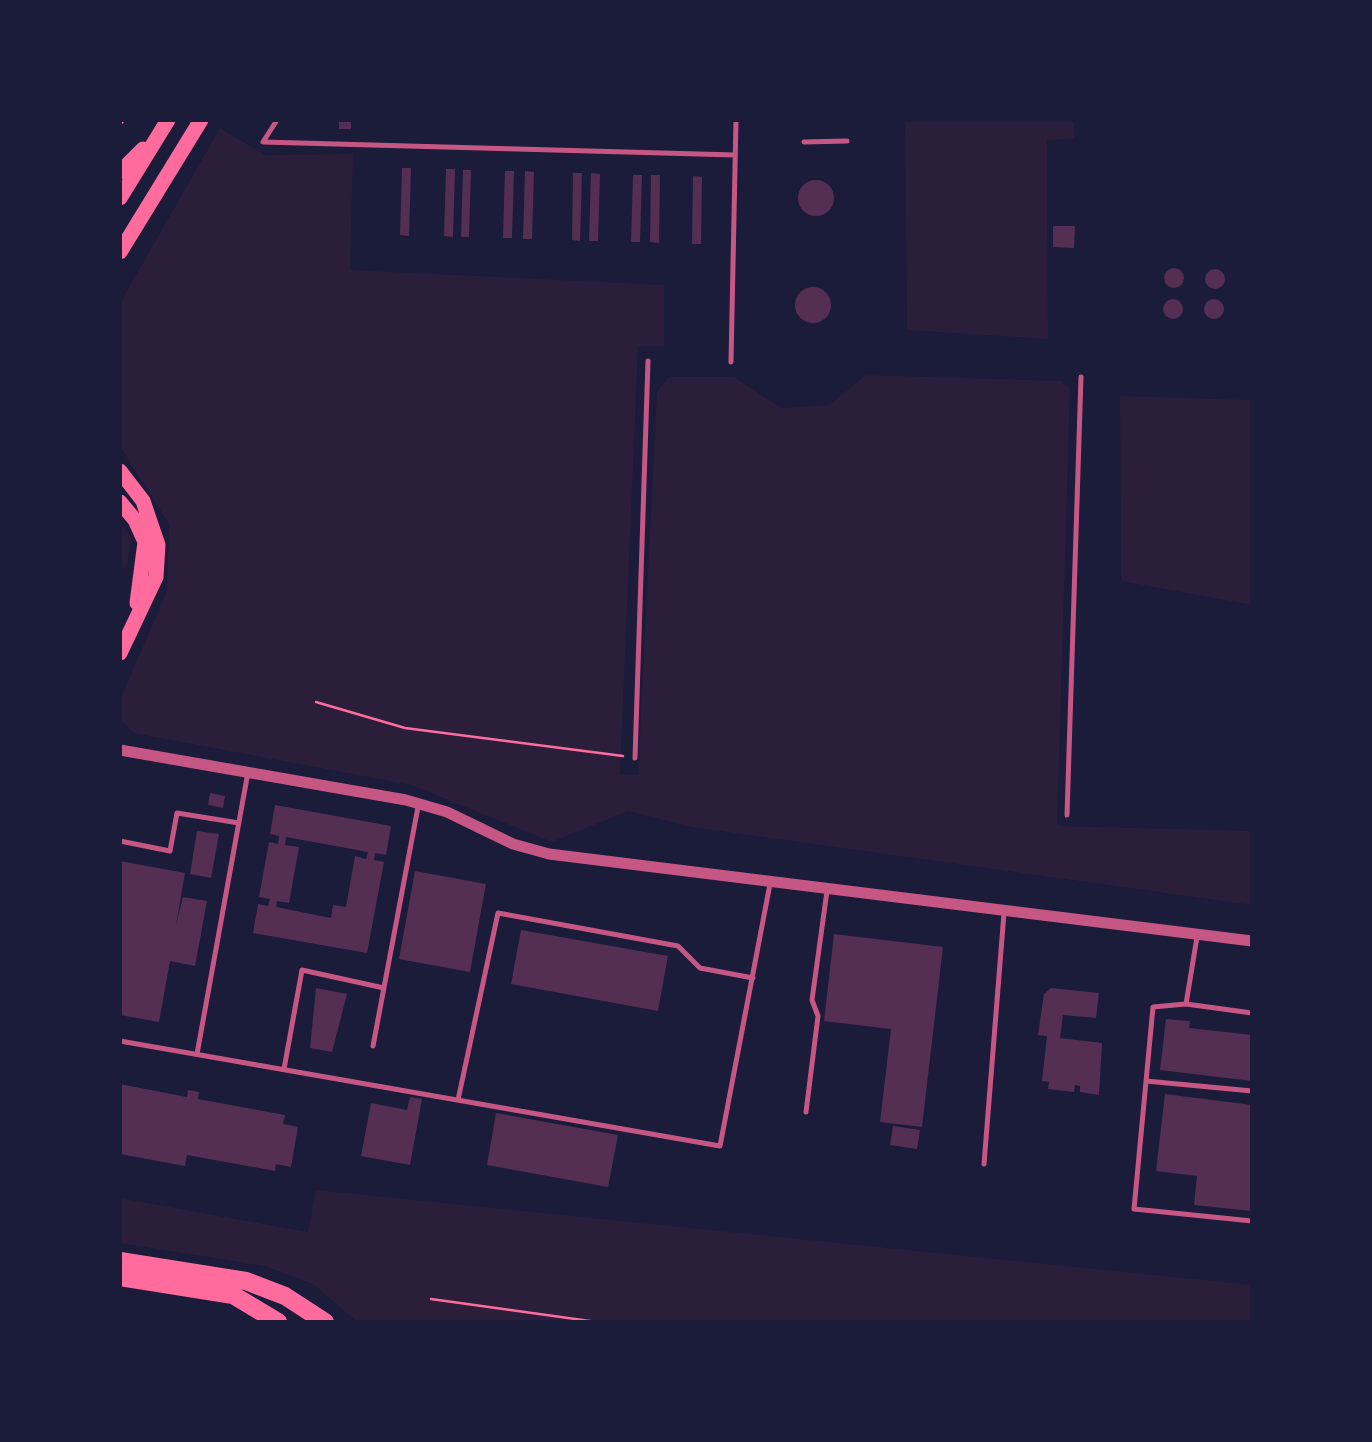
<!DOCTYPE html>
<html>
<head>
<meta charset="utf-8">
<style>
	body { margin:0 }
	#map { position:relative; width:1372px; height:1442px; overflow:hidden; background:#1b1b3a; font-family:"Alegreya Sans",sans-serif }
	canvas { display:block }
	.frame { position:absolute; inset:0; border:122px solid #1b1b3a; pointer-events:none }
</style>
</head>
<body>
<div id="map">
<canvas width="1372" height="1442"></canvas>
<div class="frame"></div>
</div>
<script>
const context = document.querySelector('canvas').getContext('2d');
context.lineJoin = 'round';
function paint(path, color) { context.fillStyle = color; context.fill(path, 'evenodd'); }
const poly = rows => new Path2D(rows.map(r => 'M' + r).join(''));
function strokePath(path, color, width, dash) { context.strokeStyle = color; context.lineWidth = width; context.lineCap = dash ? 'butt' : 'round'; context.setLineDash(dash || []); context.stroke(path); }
paint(poly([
	[905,120,1074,120,1074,138,1047,141,1048,339,907,330],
	[220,128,265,155,353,154,350,270,664,285,664,346,638,346,620,774,638,775,657,392,669,377,734,377,781,408,829,405,866,375,1061,381,1070,389,1057,826,1252,831,1252,905,692,827,628,811,552,842,411,785,134,733,120,720,120,700,167,591,169,524,120,446,120,303],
	[1120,396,1252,400,1252,605,1121,581],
	[120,522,131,537,127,567,120,569],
	[316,1190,1252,1285,1252,1322,357,1322,313,1284,265,1266,120,1243,120,1198,308,1232]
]), '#2a1e3b');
paint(poly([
	[339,120,351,120,351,129,339,129],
	[402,168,411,168,409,236,400,235],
	[446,169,455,169,453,237,444,236],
	[463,170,471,170,469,237,461,237],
	[505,171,514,171,512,238,503,238],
	[525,171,534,172,532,239,523,239],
	[573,173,582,173,580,241,572,240],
	[591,173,600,174,598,241,589,241],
	[633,175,642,175,640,242,631,242],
	[651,175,660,175,659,243,650,242],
	[693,176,702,177,701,244,692,244],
	'798 198a18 18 0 1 1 36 0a18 18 0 1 1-36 0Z',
	[1053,226,1075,226,1074,248,1053,247],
	'1164 278a10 10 0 1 1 20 0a10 10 0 1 1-20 0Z',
	'1205 279a10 10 0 1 1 20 0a10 10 0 1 1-20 0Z',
	'795 305a18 18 0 1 1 36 0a18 18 0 1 1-36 0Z',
	'1163 309a10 10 0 1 1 20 0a10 10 0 1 1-20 0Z',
	'1204 309a10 10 0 1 1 20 0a10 10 0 1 1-20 0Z',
	[210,793,225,796,223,808,208,805],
	[275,805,391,826,386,855,375,853,374,860,384,862,367,953,253,933,258,904,268,906,270,899,259,897,269,842,278,844,279,836,270,834],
	[286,837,368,852,366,859,355,856,346,907,333,905,331,918,276,907,277,901,289,903,299,847,285,845],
	[197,831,219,834,211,878,190,874],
	[120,861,185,873,176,925,183,897,207,901,195,966,170,961,159,1022,120,1015],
	[415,871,486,884,470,972,399,959],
	[521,930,668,956,658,1011,511,984],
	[834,934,943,947,922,1127,880,1122,891,1029,824,1021],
	[316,988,347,994,332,1052,310,1048],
	[1051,988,1099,993,1096,1018,1063,1015,1060,1038,1102,1043,1099,1095,1080,1092,1080,1086,1075,1085,1074,1092,1048,1089,1049,1082,1042,1081,1047,1036,1038,1035,1044,994],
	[1166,1019,1190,1021,1189,1028,1252,1035,1252,1081,1160,1070],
	[120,1084,187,1097,188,1090,199,1092,198,1099,285,1115,283,1124,298,1127,291,1167,276,1164,275,1171,187,1155,185,1166,120,1154],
	[1165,1094,1252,1105,1252,1211,1194,1205,1197,1176,1156,1171],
	[410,1097,422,1099,410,1165,361,1156,371,1103,407,1110],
	[496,1113,618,1135,608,1187,487,1165],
	[893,1126,920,1130,917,1149,890,1145]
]), '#542f53');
strokePath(poly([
	[120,125,124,120],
	[316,702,405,728,623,756],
	[431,1299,597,1322]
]), '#ff6b9d', 2.5);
strokePath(poly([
	[277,120,263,142,735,155],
	[804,142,847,141],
	[731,362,736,120],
	[635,758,648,361],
	[1067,815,1081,377],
	[120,841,170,851,177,813,239,823],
	[1197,937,1186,1004,1153,1007,1134,1209,1252,1221],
	[1186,1004,1252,1013],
	[120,1041,720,1146,770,884],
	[373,1046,418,807],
	[197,1054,248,772],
	[284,1069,302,970,384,988],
	[1146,1081,1252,1091],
	[458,1100,498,913,678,946,700,968,753,978],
	[806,1112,818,1016,812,1000,827,891],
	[984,1164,1004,913]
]), '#c65784', 5);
strokePath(poly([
	[120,750,406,800,447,812,513,844,549,854,1252,941]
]), '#c65784', 11);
strokePath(poly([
	[120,172,143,149],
	[120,198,168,120],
	[120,252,201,120],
	[120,471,143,501,158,545,156,577,120,653],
	[120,502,135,520,145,542,137,603]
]), '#ff6b9d', 15);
strokePath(poly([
	[120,1261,246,1281,285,1296,325,1322],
	[120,1277,233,1295,278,1322]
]), '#ff6b9d', 18);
</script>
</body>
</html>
